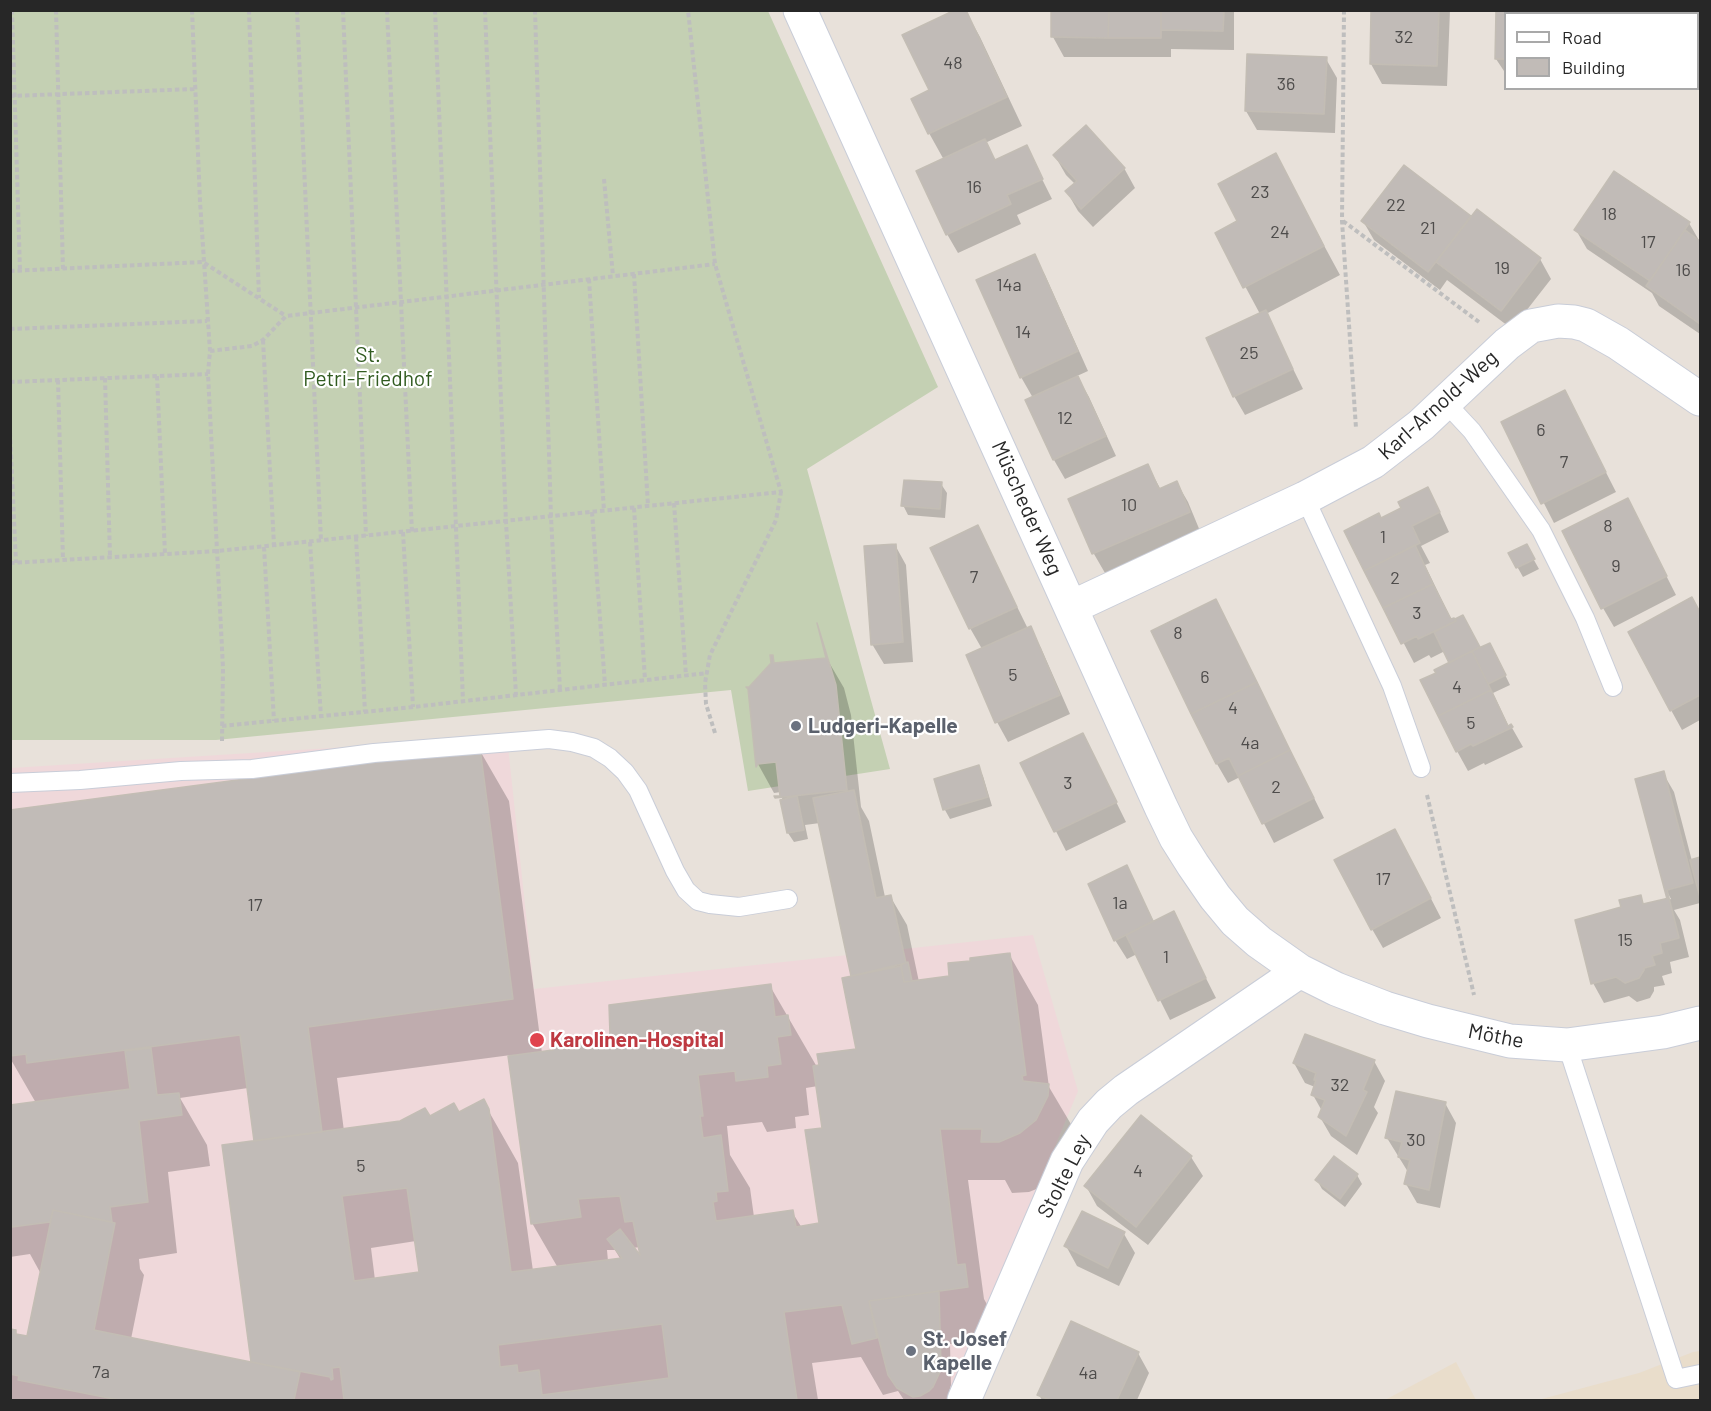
<!DOCTYPE html>
<html>
<head>
<meta charset="utf-8">
<style>
	body { margin:0 }
	#map { position:relative; width:1711px; height:1411px; overflow:hidden; background:#e8e1da; font-family:Barlow,sans-serif }
	canvas { display:block }
	.frame { position:absolute; inset:0; border:12px solid #272727; pointer-events:none }
	.legend { position:absolute; left:1504px; top:12px; width:195px; height:78px; box-sizing:border-box; background:#fff; border:2px solid #a9a9a9; margin:0; padding:8px 10px; list-style:none; font-size:18px; color:#272727 }
	.legend li { display:flex; align-items:center; gap:12px; height:30px }
	.legend b { width:30px; border:2px solid #a9a9a9 }
</style>
</head>
<body>
<div id="map">
<canvas width="1711" height="1411"></canvas>
<div class="frame"></div>
<ul class="legend">
<li><b style="height:8px;background:#fff"></b>Road</li>
<li><b style="height:16px;background:#c1bbb7"></b>Building</li>
</ul>
</div>
<script>
const context = document.querySelector('canvas').getContext('2d');
context.lineJoin = 'round';
function paint(path, color) { context.fillStyle = color; context.fill(path, 'evenodd'); }
const poly = rows => new Path2D(rows.map(r => 'M' + r).join(''));
function strokePath(path, color, width, dash) { context.strokeStyle = color; context.lineWidth = width; context.lineCap = dash ? 'butt' : 'round'; context.setLineDash(dash || []); context.stroke(path); }
function write(font, color, halo, rows, align = 'center') {
  context.font = font + ' Barlow,sans-serif'; context.lineWidth = 4.5; context.setLineDash([]); context.textBaseline = 'middle'; context.strokeStyle = halo; context.fillStyle = color; for (const [text, x, y, turn = 0] of rows) {
    context.save(); context.translate(x, y); context.rotate((+turn || 0) * Math.PI / 180); context.textAlign = isNaN(turn) ? turn : align; if (halo) context.strokeText(text, 0, 0); context.fillText(text, 0, 0); context.restore();
  }
}
paint(poly([
	[1700,1351,1700,1400,1538,1400,1639,1373,1693,1352],
	[1456,1362,1476,1400,1385,1400]
]), '#e9ddcb');
paint(poly([
	[507,737,534,989,1033,935,1078,1091,950,1400,11,1400,11,768]
]), '#efd8da');
paint(poly([
	[11,11,768,11,938,387,807,469,890,769,748,791,731,690,216,740,11,740]
]), '#c4d0b3');
paint(poly([
	[965,10,980,37,1022,126,985,143,996,161,1026,147,1052,199,1017,215,1021,224,958,253,947,234,944,160,929,133,931,91],
	[1053,10,1234,10,1234,50,1171,49,1171,57,1064,57,1053,37],
	[1373,10,1450,10,1447,86,1382,84,1371,64],
	[1497,10,1562,10,1562,14,1506,14,1506,74,1496,59],
	[1610,10,1700,10,1700,54,1698,54,1698,14],
	[1326,59,1337,78,1335,133,1257,130,1246,111],
	[1275,155,1340,275,1266,314,1303,389,1245,415,1234,396,1260,314,1217,234,1239,222],
	[1055,156,1124,168,1135,188,1093,227,1078,211,1067,192,1075,184,1066,175],
	[1404,167,1472,218,1540,259,1551,279,1512,329,1447,280,1440,290,1374,240,1363,221],
	[1689,223,1700,242,1700,334,1659,306,1652,293,1587,249,1576,230],
	[1034,256,1045,275,1088,371,1077,376,1089,397,1116,456,1065,479,1054,460,1027,401,1033,398,1021,377],
	[1565,392,1616,492,1554,523,1503,423],
	[1148,466,1161,490,1177,483,1188,502,1200,531,1105,573,1094,554,1070,500],
	[941,484,947,493,945,518,908,515,903,505],
	[1438,508,1449,532,1421,546,1430,563,1425,565,1452,621,1457,627,1468,626,1480,649,1495,654,1510,685,1493,693,1509,727,1511,726,1523,747,1485,765,1484,763,1468,771,1457,751,1438,673,1451,663,1445,651,1431,658,1429,655,1414,663,1346,532,1381,520],
	[1638,520,1676,595,1614,627,1603,608],
	[978,527,1028,629,1030,628,1041,648,1070,714,1008,742,997,722,982,649,970,628],
	[895,545,906,565,913,662,884,664,872,644],
	[1526,546,1539,569,1523,577,1510,554],
	[1692,599,1700,614,1700,720,1682,730,1671,710],
	[1216,601,1324,818,1274,843,1240,777,1228,783,1217,764,1153,631],
	[827,659,844,688,851,715,861,807,869,821,885,897,890,896,907,925,919,982,951,977,1009,954,1038,1005,1049,1087,1078,1136,1049,1184,1029,1192,1012,1193,1005,1180,968,1180,984,1299,994,1317,997,1338,950,1344,951,1385,947,1400,904,1400,898,1391,883,1395,861,1357,812,1363,818,1400,10,1400,10,1331,15,1332,18,1336,28,1338,41,1274,30,1254,10,1257,10,1106,36,1103,10,1058,10,811,479,749,509,801,542,1053,612,1036,770,986,817,1067,858,1050,853,977,820,823,805,825,808,839,794,842,788,833,781,792,774,793,758,764,774,665],
	[511,1055,532,1223,558,1268,533,1271,518,1163,483,1101,459,1114,344,1131,337,1078],
	[818,1086,824,1129,821,1225,802,1228,792,1212,754,1217,750,1188,730,1155,727,1126,762,1122,767,1132,796,1128,795,1117,809,1115,806,1088],
	[248,1088,256,1143,224,1147,253,1363,131,1339,144,1275,140,1269,139,1259,177,1253,168,1172,210,1166,207,1145,180,1098],
	[416,1241,421,1273,375,1280,371,1248],
	[640,1247,643,1262,633,1248],
	[607,1250,615,1250,621,1260,608,1261],
	[1093,755,1126,822,1066,851,1022,764],
	[978,767,983,776,992,806,950,819,945,810,936,780],
	[1663,773,1674,792,1692,861,1700,859,1700,903,1674,910,1680,920,1689,957,1670,962,1672,973,1662,976,1665,985,1654,987,1654,991,1650,998,1637,1002,1629,996,1604,1003,1593,983,1623,908,1640,897,1645,906,1671,899,1666,890],
	[1406,850,1441,918,1383,948,1372,929],
	[1126,867,1154,922,1173,913,1216,998,1170,1020,1137,954,1127,959,1115,940],
	[1319,1039,1374,1061,1385,1081,1374,1107,1378,1113,1357,1155,1331,1136,1320,1117,1322,1111,1313,1095,1315,1087,1305,1083,1294,1063],
	[1445,1103,1456,1123,1440,1208,1417,1203,1406,1184,1408,1172,1387,1138],
	[1191,1157,1203,1176,1148,1245,1097,1206,1086,1186],
	[1357,1175,1362,1184,1345,1207,1322,1189,1317,1180],
	[1124,1234,1135,1253,1119,1286,1077,1266,1066,1246],
	[1138,1353,1149,1373,1137,1400,1042,1400,1039,1395]
]), '#0003');
const building = poly([
	[955,10,966,10,1007,97,928,134,911,99,929,90,902,35,955,10],
	[1051,10,1109,10,1108,38,1051,37,1051,10],
	[1109,10,1161,10,1161,38,1108,38,1109,10],
	[1161,10,1224,10,1223,31,1161,30,1161,10],
	[1371,10,1439,10,1437,66,1370,64,1371,10],
	[1496,10,1551,10,1551,14,1506,14,1506,59,1495,59,1496,10],
	[1608,10,1668,10,1668,14,1608,14,1608,10],
	[1668,10,1700,10,1700,34,1698,34,1698,14,1668,14,1668,10],
	[1247,54,1327,57,1324,114,1245,111,1247,54],
	[1086,125,1125,168,1081,209,1065,191,1077,181,1053,155,1086,125],
	[985,139,995,160,1027,145,1043,179,1007,195,1011,204,946,235,916,171,985,139],
	[1276,153,1324,246,1243,288,1215,233,1237,221,1218,184,1276,153],
	[1404,165,1471,216,1428,272,1361,221,1404,165],
	[1614,171,1690,222,1650,281,1574,230,1614,171],
	[1477,209,1541,258,1501,311,1436,262,1477,209],
	[1685,230,1700,241,1700,324,1646,286,1685,230],
	[1035,254,1078,351,1020,378,976,280,1035,254],
	[1266,310,1293,369,1233,397,1206,338,1266,310],
	[1078,376,1106,436,1053,460,1025,400,1078,376],
	[1565,390,1606,472,1541,504,1501,422,1565,390],
	[1148,464,1159,489,1177,481,1190,512,1092,554,1068,499,1148,464],
	[904,480,942,482,940,509,901,506,904,480],
	[1428,487,1440,512,1412,526,1420,543,1364,571,1344,531,1379,513,1381,518,1401,508,1398,502,1428,487],
	[1628,498,1667,576,1601,609,1562,531,1628,498],
	[978,525,1017,607,969,629,930,548,978,525],
	[896,544,903,642,871,645,864,546,896,544],
	[1527,544,1535,559,1516,568,1508,553,1527,544],
	[1415,545,1433,584,1383,608,1364,571,1415,545],
	[1433,584,1451,619,1454,618,1456,621,1418,639,1417,636,1401,644,1383,608,1433,584],
	[1692,597,1700,612,1700,695,1670,711,1628,632,1692,597],
	[1216,599,1257,682,1191,714,1151,631,1216,599],
	[1463,615,1480,647,1449,663,1434,632,1456,621,1455,619,1463,615],
	[817,623,836,685,847,790,775,798,774,796,780,796,776,762,758,764,756,767,748,689,746,687,749,687,771,663,770,655,773,655,774,663,826,658,817,623],
	[1031,626,1060,695,995,723,966,655,1031,626],
	[1490,643,1506,675,1488,684,1472,651,1490,643],
	[1472,651,1491,690,1438,716,1420,680,1436,673,1434,670,1472,651],
	[1257,682,1290,750,1238,776,1229,758,1216,764,1191,714,1257,682],
	[1491,690,1508,726,1511,724,1513,727,1473,746,1471,744,1456,752,1438,716,1491,690],
	[1083,733,1117,802,1054,832,1020,763,1083,733],
	[480,748,513,999,308,1027,322,1132,254,1141,240,1035,27,1063,26,1054,10,1056,10,810,480,748],
	[1290,750,1314,798,1262,824,1238,776,1290,750],
	[979,765,988,797,943,810,934,779,979,765],
	[1664,771,1693,883,1667,890,1669,898,1667,899,1635,779,1664,771],
	[854,790,876,898,891,895,906,963,851,976,813,798,854,790],
	[797,796,804,830,787,833,780,800,797,796],
	[1395,829,1431,898,1371,930,1334,860,1395,829],
	[1700,857,1700,897,1690,860,1700,857],
	[1127,865,1153,921,1114,941,1088,884,1127,865],
	[1641,895,1643,904,1669,898,1679,938,1660,943,1662,953,1652,956,1655,965,1644,968,1644,970,1639,978,1625,983,1616,977,1591,984,1575,920,1621,907,1619,900,1641,895],
	[1174,911,1206,978,1158,1001,1126,935,1174,911],
	[1010,953,1026,1075,1022,1076,1023,1081,1049,1084,1048,1096,1036,1120,1020,1133,999,1142,981,1142,982,1129,940,1129,957,1265,965,1264,968,1287,869,1301,877,1338,852,1344,842,1305,784,1312,797,1400,344,1400,340,1367,332,1368,333,1379,331,1380,330,1377,251,1362,222,1145,400,1121,425,1108,430,1116,454,1103,459,1112,484,1099,489,1109,511,1272,622,1258,607,1239,620,1229,640,1255,633,1221,625,1222,620,1196,578,1199,581,1217,531,1224,508,1056,553,1050,552,1043,610,1035,609,1005,771,984,775,1017,788,1015,791,1035,777,1037,781,1064,767,1066,768,1077,736,1081,735,1071,698,1075,703,1116,700,1116,703,1138,721,1135,728,1191,716,1192,717,1201,713,1202,716,1221,793,1210,796,1227,819,1223,805,1130,822,1128,813,1066,819,1065,817,1054,856,1049,842,978,901,966,904,982,949,976,948,963,970,961,970,958,1010,953],
	[407,1188,419,1272,354,1281,342,1196,407,1188],
	[662,1324,669,1378,542,1395,539,1370,518,1373,517,1365,500,1367,498,1345,662,1324],
	[908,962,912,981,904,982,901,965,908,962],
	[1305,1034,1375,1060,1363,1090,1367,1092,1346,1136,1318,1117,1325,1100,1311,1095,1316,1080,1314,1080,1316,1073,1293,1063,1305,1034],
	[151,1048,157,1095,179,1093,182,1115,139,1121,148,1202,110,1207,112,1222,53,1210,50,1222,12,1227,10,1212,10,1105,130,1089,125,1051,151,1048],
	[1396,1091,1446,1102,1429,1190,1404,1184,1410,1160,1398,1157,1402,1142,1385,1138,1396,1091],
	[1141,1115,1192,1156,1136,1227,1084,1186,1141,1115],
	[1334,1156,1358,1174,1340,1199,1315,1180,1334,1156],
	[53,1210,115,1223,94,1330,300,1372,294,1400,119,1400,18,1380,19,1376,10,1374,10,1329,16,1330,16,1334,27,1336,53,1210],
	[1082,1211,1125,1232,1108,1268,1064,1246,1082,1211],
	[939,1291,941,1365,939,1374,933,1387,929,1391,920,1396,913,1397,897,1388,888,1375,869,1301,939,1291],
	[1071,1321,1139,1352,1117,1400,1050,1400,1037,1395,1071,1321]
]);
paint(building, '#c1bbb7');
strokePath(building, '#c3bdb4', 1.5);
const lane = poly([
	[1445,402,1472,431,1541,530,1585,618,1613,687],
	[1305,498,1392,686,1421,768],
	[10,783,80,780,181,771,252,769,374,753,549,739,572,742,594,748,610,758,625,772,638,790,675,871,686,890,698,901,710,904,739,907,788,899],
	[1567,1045,1676,1379,1700,1374]
]);
const street = poly([
	[800,10,1161,807,1176,838,1193,865,1215,897,1235,921,1259,942,1300,971,1336,989,1385,1008,1428,1021,1510,1041,1567,1045,1663,1032,1700,1023],
	[1072,607,1305,498,1373,462,1421,425,1507,344,1531,326,1558,321,1574,322,1586,325,1618,343,1700,399],
	[964,1400,1067,1161,1093,1121,1109,1104,1126,1090,1300,971]
]);
strokePath(lane, '#c9cdd8', 20);
strokePath(street, '#c9cdd8', 35);
strokePath(poly([
	[12,10,20,271],
	[56,10,63,269],
	[192,10,200,201,210,351,208,374,223,668,222,741],
	[249,10,259,298],
	[297,10,321,541],
	[343,10,366,536],
	[387,10,412,532],
	[435,10,463,701],
	[485,10,506,522,516,695],
	[535,10,551,517,560,690],
	[1344,10,1342,221,1356,428],
	[10,96,195,89],
	[604,179,613,276],
	[1343,221,1479,322],
	[10,271,203,262,286,316],
	[634,274,648,506],
	[589,279,604,511],
	[10,329,207,321],
	[263,340,274,545],
	[210,351,252,346,263,340,286,316,715,264],
	[157,376,165,554],
	[105,378,110,557],
	[58,380,63,560],
	[10,382,208,374],
	[10,432,16,563],
	[674,503,686,676],
	[634,508,645,680],
	[592,512,605,685],
	[403,532,413,707],
	[356,537,365,712],
	[310,542,321,717],
	[264,547,274,721],
	[10,563,218,551,781,492,715,264,688,10],
	[222,726,413,707,707,673],
	[715,733,706,704,705,683,710,655,776,520,781,492],
	[1427,795,1474,995]
]), '#bebebe', 4, [4.5, 3]);
strokePath(lane, '#fff', 18);
strokePath(street, '#fff', 33);
for (const [x, y, r, color] of [
	[796,726,6,"#6b7280"],
	[537,1040,8,"#e0444e"],
	[911,1351,6,"#6b7280"]
]) { const dot = new Path2D(); dot.arc(x, y, r, 0, 2 * Math.PI); context.fillStyle = color; context.fill(dot); strokePath(dot, '#fff', 2); }
write('18px', '#4e4c4b', null, [
	["32",1404,37],
	["48",953,63],
	["36",1286,84],
	["16",974,187],
	["23",1260,192],
	["22",1396,205],
	["18",1609,214],
	["21",1428,228],
	["24",1280,232],
	["17",1648,242],
	["19",1502,268],
	["16",1683,270],
	["14a",1009,285],
	["14",1023,332],
	["25",1249,353],
	["12",1065,418],
	["6",1541,430],
	["7",1564,462],
	["10",1129,505],
	["8",1608,526],
	["1",1383,537],
	["9",1616,566],
	["7",974,577],
	["2",1395,578],
	["3",1417,613],
	["8",1178,633],
	["5",1013,675],
	["6",1205,677],
	["4",1457,687],
	["4",1233,708],
	["5",1471,723],
	["4a",1250,743],
	["3",1068,783],
	["2",1276,787],
	["17",1383,879],
	["1a",1120,903],
	["17",255,905],
	["15",1625,940],
	["1",1166,957],
	["32",1340,1085],
	["30",1416,1140],
	["5",361,1166],
	["4",1138,1171],
	["7a",101,1372],
	["4a",1088,1373]
]);
write('21px', '#315b20', '#fff', [
	["St.",368,355],
	["Petri-Friedhof",368,379]
]);
write('21px', '#272727', '#fff', [
	["Karl-Arnold-Weg",1438,405,-42],
	["Müscheder Weg",1027,508,66],
	["Möthe",1496,1036,11],
	["Stolte Ley",1064,1176,-63]
]);
write('bold 21px', '#5b616d', '#fff', [
	["Ludgeri-Kapelle",808,726],
	["St. Josef",923,1339],
	["Kapelle",923,1363]
], 'left');
write('bold 21px', '#be3a42', '#fff', [
	["Karolinen-Hospital",550,1040]
], 'left');
</script>
</body>
</html>
